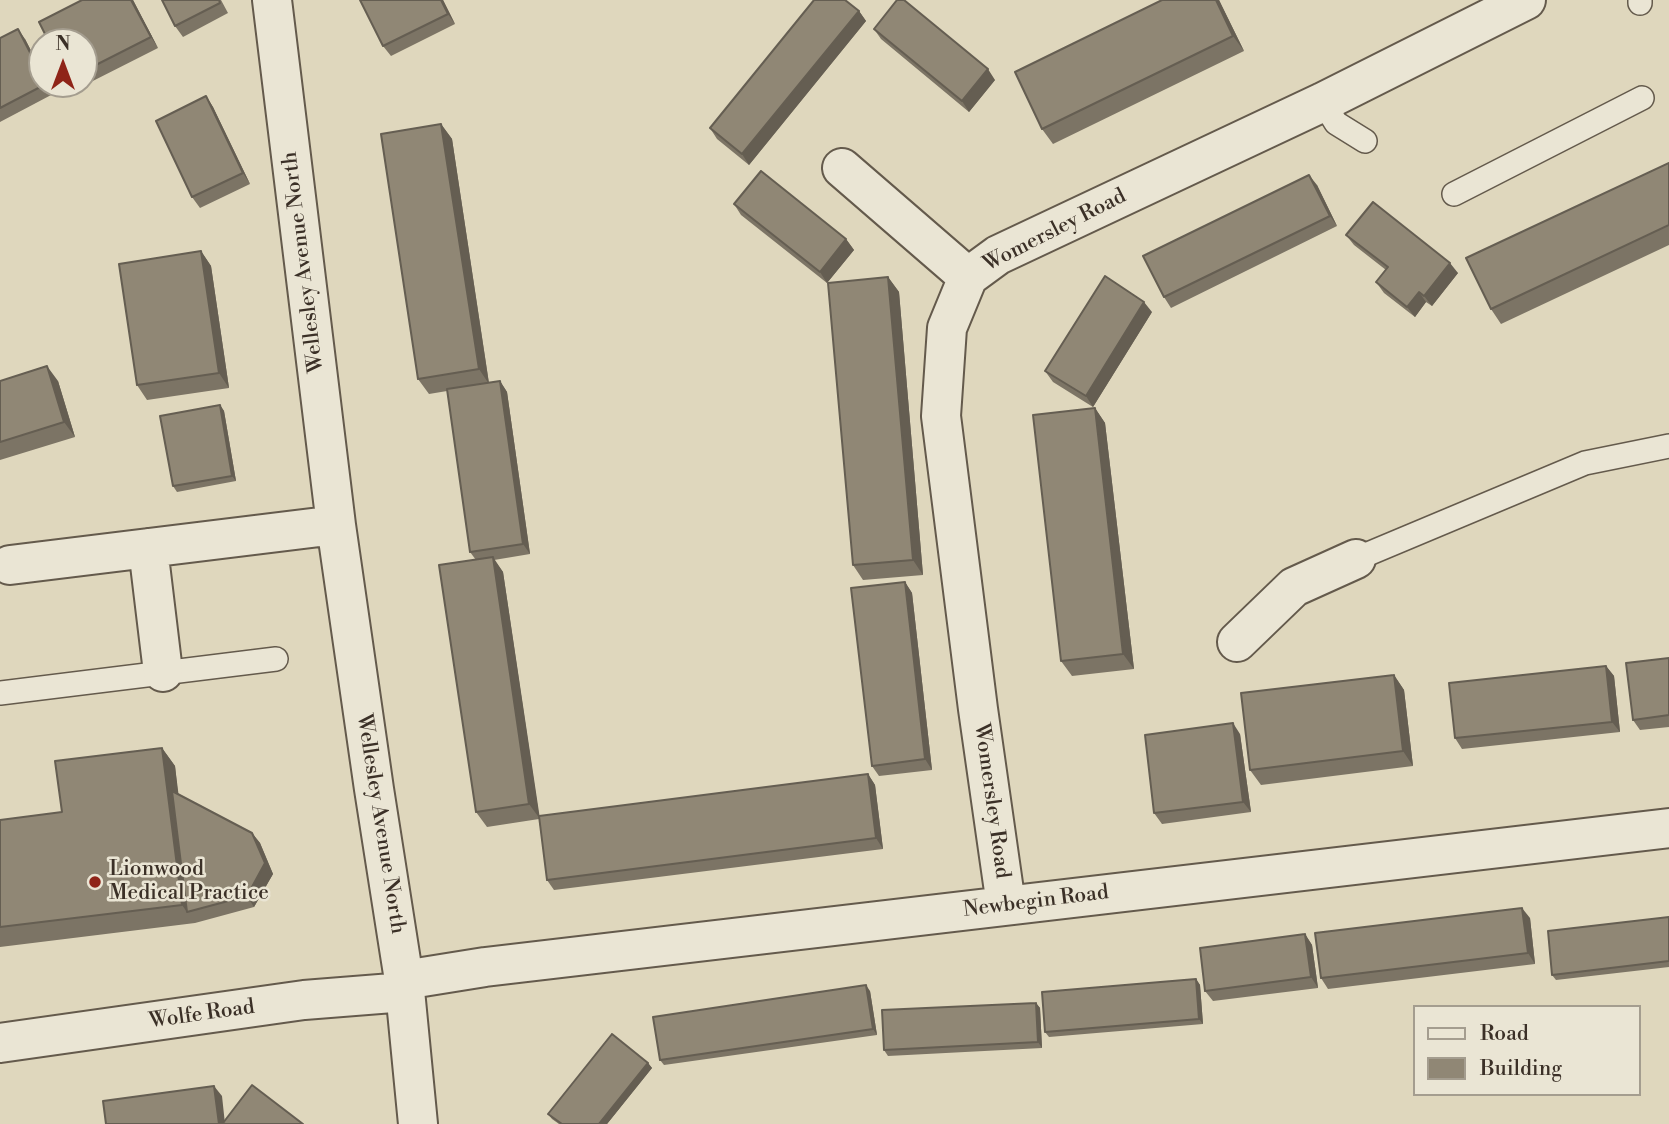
<!DOCTYPE html>
<html>
<head>
<meta charset="utf-8">
<style>
	body { margin:0 }
	#map { position:relative; width:1669px; height:1124px; overflow:hidden; background:#dfd7bd; font-family:"Libre Bodoni",serif }
	canvas { display:block }
	.legend { position:absolute; left:1413px; top:1005px; width:228px; height:91px; box-sizing:border-box; background:#eae5d4; border:2px solid #a49d8f; margin:0; padding:9px 12px; list-style:none; font-size:21px; color:#3b3027 }
	.legend li { display:flex; align-items:center; gap:14px; height:35px }
	.legend b { width:35px; border:2px solid #a49d8f }
	.north { position:absolute; left:28px; top:28px; width:70px; height:70px; box-sizing:border-box; background:#eae5d4; border:2px solid #a49d8f; border-radius:50%; rotate:0deg; font-size:19px; font-weight:700; line-height:28px; text-align:center; color:#3b3027 }
	.north::after { content:''; display:block; margin:auto; width:24px; height:32px; background:#8f2418; clip-path:polygon(50% 0,100% 100%,50% 72%,0 100%) }
</style>
</head>
<body>
<div id="map">
<canvas width="1669" height="1124"></canvas>
<ul class="legend">
<li><b style="height:9px;background:#eae5d4"></b>Road</li>
<li><b style="height:19px;background:#908775"></b>Building</li>
</ul>
<div class="north">N</div>
</div>
<script>
const context = document.querySelector('canvas').getContext('2d');
context.lineJoin = 'round';
const poly = rows => new Path2D(rows.map(r => 'M' + r).join(''));
function strokePath(path, color, width, dash) { context.strokeStyle = color; context.lineWidth = width; context.lineCap = dash ? 'butt' : 'round'; context.setLineDash(dash || []); context.stroke(path); }
function paint(path, color) { context.fillStyle = color; context.fill(path, 'evenodd'); }
function write(font, color, halo, rows, align = 'center') {
  context.font = font + ' "Libre Bodoni",serif'; context.lineWidth = 5; context.setLineDash([]); context.textBaseline = 'middle'; context.strokeStyle = halo; context.fillStyle = color; for (const [text, x, y, turn = 0] of rows) {
    context.save(); context.translate(x, y); context.rotate((+turn || 0) * Math.PI / 180); context.textAlign = isNaN(turn) ? turn : align; if (halo) context.strokeText(text, 0, 0); context.fillText(text, 0, 0); context.restore();
  }
}
const lane = poly([
	[1640,0,1640,3],
	[1323,102,1336,123,1365,141],
	[1454,194,1642,98],
	[1356,559,1585,463,1669,446],
	[0,693,276,659]
]);
const street = poly([
	[272,0,336,525,374,789,404,980,418,1124],
	[842,168,968,277],
	[148,548,163,672],
	[10,565,336,525],
	[1237,642,1294,587,1356,559],
	[1006,905,978,709,941,416,947,328,968,277,998,255,1323,102,1526,0],
	[404,980,485,967,1669,828],
	[0,1043,304,1000,405,992]
]);
strokePath(lane, '#645a4c', 26);
strokePath(street, '#645a4c', 42);
strokePath(lane, '#eae5d4', 23);
strokePath(street, '#eae5d4', 38);
paint(poly([
	[133,0,158,48,75,90,71,84,84,84,84,42],
	[162,0,221,0,228,13,183,37,175,26],
	[443,0,455,24,391,56,383,46],
	[1219,0,1244,51,1053,144,1042,129],
	[859,11,866,21,749,165,717,139,710,128],
	[874,29,995,80,969,112,881,39],
	[0,38,25,39,42,72,42,84,48,84,53,94,0,122],
	[206,96,213,107,250,184,200,208,192,197],
	[441,124,452,139,489,383,500,381,507,392,530,554,494,560,503,572,539,816,868,774,875,785,883,849,554,890,547,880,539,819,487,827,476,812,476,560,470,552,447,391,429,394,418,379],
	[1669,163,1669,245,1501,324,1491,309],
	[1317,185,1337,226,1171,308,1164,297],
	[734,204,846,239,854,250,827,283,741,215],
	[1346,235,1458,273,1432,306,1426,302,1415,317,1384,293,1376,282,1386,270,1354,245],
	[201,251,211,266,229,388,147,400,137,385],
	[888,277,899,292,923,575,863,580,853,565],
	[1152,312,1093,407,1053,382,1045,371],
	[0,381,58,381,75,437,0,460],
	[220,405,224,411,236,481,177,492,173,486],
	[1095,408,1105,423,1134,669,1072,676,1061,661],
	[905,582,912,593,932,770,879,776,872,766],
	[1669,658,1669,727,1640,730,1633,720],
	[1606,666,1614,676,1620,732,1462,749,1455,738],
	[1394,675,1404,690,1413,766,1261,785,1250,770],
	[1240,734,1251,812,1162,824,1154,813],
	[162,748,175,766,178,795,252,833,260,843,273,874,254,907,195,923,0,947,0,820,62,812],
	[1669,917,1669,967,1556,980,1552,975],
	[1530,918,1535,964,1328,989,1321,978],
	[1305,934,1312,945,1318,988,1213,1001,1205,991],
	[1196,979,1200,985,1203,1024,1049,1037,1045,1032],
	[870,991,877,1035,664,1065,660,1060],
	[1036,1003,1040,1008,1042,1048,888,1056,884,1050],
	[648,1063,652,1068,607,1124,559,1124,552,1119,548,1114]
]), '#7c7465');
paint(poly([
	[131,0,133,0,158,48,151,37],
	[441,0,443,0,455,24,448,14],
	[1216,0,1219,0,1244,51,1233,36],
	[859,11,866,21,749,165,742,154],
	[18,29,25,39,42,72,42,76],
	[988,69,995,80,969,112,962,101],
	[206,96,213,107,250,184,243,173],
	[441,124,452,139,489,384,479,369],
	[1309,175,1317,185,1337,226,1330,216],
	[846,239,854,250,827,283,820,272],
	[201,251,211,266,229,388,219,373],
	[1450,263,1458,273,1432,306,1424,296],
	[888,277,899,292,923,575,913,560],
	[1419,292,1426,302,1415,317,1407,307],
	[1144,302,1152,312,1093,407,1086,396],
	[47,366,58,381,75,437,64,422],
	[500,381,507,392,530,554,523,544],
	[220,405,224,411,236,481,232,476],
	[1095,408,1105,423,1134,669,1123,654],
	[493,557,503,572,540,819,529,804],
	[905,582,912,593,932,770,925,759],
	[1606,666,1614,676,1620,732,1612,722],
	[1394,675,1404,690,1413,766,1403,751],
	[1233,723,1240,734,1251,812,1243,802],
	[162,748,175,766,193,911,187,912,182,905],
	[868,774,875,785,883,849,876,838],
	[252,833,260,843,273,874,254,907,247,896],
	[1522,908,1530,918,1535,964,1528,953],
	[1305,934,1312,945,1318,988,1311,977],
	[1196,979,1200,985,1203,1024,1199,1019],
	[866,985,870,991,877,1035,873,1029],
	[1036,1003,1040,1008,1042,1048,1038,1042],
	[648,1063,652,1068,607,1124,599,1124],
	[214,1086,222,1096,225,1124,223,1123,224,1124,219,1124]
]), '#655e52');
const building = poly([
	[82,0,131,0,151,37,84,71,84,42,49,42,39,22,82,0],
	[162,0,219,0,220,3,175,26,162,0],
	[360,0,441,0,448,14,383,46,360,0],
	[814,0,845,0,859,11,742,154,710,128,814,0],
	[897,0,904,0,988,69,962,101,874,29,897,0],
	[1162,0,1216,0,1233,36,1042,129,1015,72,1162,0],
	[18,29,42,76,42,84,46,84,0,108,0,38,18,29],
	[206,96,243,173,192,197,156,121,206,96],
	[441,124,479,369,418,379,381,134,441,124],
	[1669,163,1669,225,1491,309,1466,258,1669,163],
	[761,171,846,239,820,272,734,204,761,171],
	[1309,175,1330,216,1164,297,1143,256,1309,175],
	[1373,202,1450,263,1424,296,1419,292,1407,307,1376,282,1388,267,1346,235,1373,202],
	[201,251,219,373,137,385,119,264,201,251],
	[1105,276,1144,302,1086,396,1045,371,1105,276],
	[888,277,913,560,853,565,828,283,888,277],
	[47,366,64,422,0,442,0,381,47,366],
	[500,381,523,544,470,552,447,389,500,381],
	[220,405,232,476,173,486,160,416,220,405],
	[1095,408,1123,654,1061,661,1033,415,1095,408],
	[493,557,529,804,476,812,439,565,493,557],
	[905,582,925,759,872,766,851,588,905,582],
	[1669,658,1669,715,1633,720,1626,663,1669,658],
	[1606,666,1612,722,1455,738,1449,683,1606,666],
	[1394,675,1403,751,1250,770,1241,693,1394,675],
	[1233,723,1243,802,1154,813,1145,735,1233,723],
	[162,748,182,905,0,927,0,820,62,812,55,761,162,748],
	[868,774,876,838,547,880,539,816,868,774],
	[172,791,252,833,265,863,247,896,187,912,172,791],
	[1522,908,1528,953,1321,978,1315,933,1522,908],
	[1669,917,1669,961,1552,975,1548,931,1669,917],
	[1305,934,1311,977,1205,991,1200,948,1305,934],
	[1196,979,1199,1019,1045,1032,1042,992,1196,979],
	[866,985,873,1029,660,1060,653,1017,866,985],
	[1036,1003,1038,1042,884,1050,882,1010,1036,1003],
	[612,1034,648,1063,599,1124,562,1124,548,1114,612,1034],
	[252,1085,303,1124,225,1124,223,1123,252,1085],
	[214,1086,219,1124,106,1124,103,1101,214,1086]
]);
paint(building, '#908775');
strokePath(building, '#655e52', 2);
for (const [x, y, r, color] of [
	[95,882,7,"#8f2418"]
]) { const dot = new Path2D(); dot.arc(x, y, r, 0, 2 * Math.PI); context.fillStyle = color; context.fill(dot); strokePath(dot, '#eae5d4', 2.5); }
write('21px', '#3b3027', '#eae5d4', [
	["Womersley Road",1055,231,-27],
	["Wellesley Avenue North",304,262,-97],
	["Womersley Road",991,801,82],
	["Wellesley Avenue North",380,824,81],
	["Newbegin Road",1036,902,-7],
	["Wolfe Road",202,1015,-8]
]);
write('21px', '#3b3027', '#eae5d4', [
	["Lionwood",109,870],
	["Medical Practice",109,894]
], 'left');
</script>
</body>
</html>
